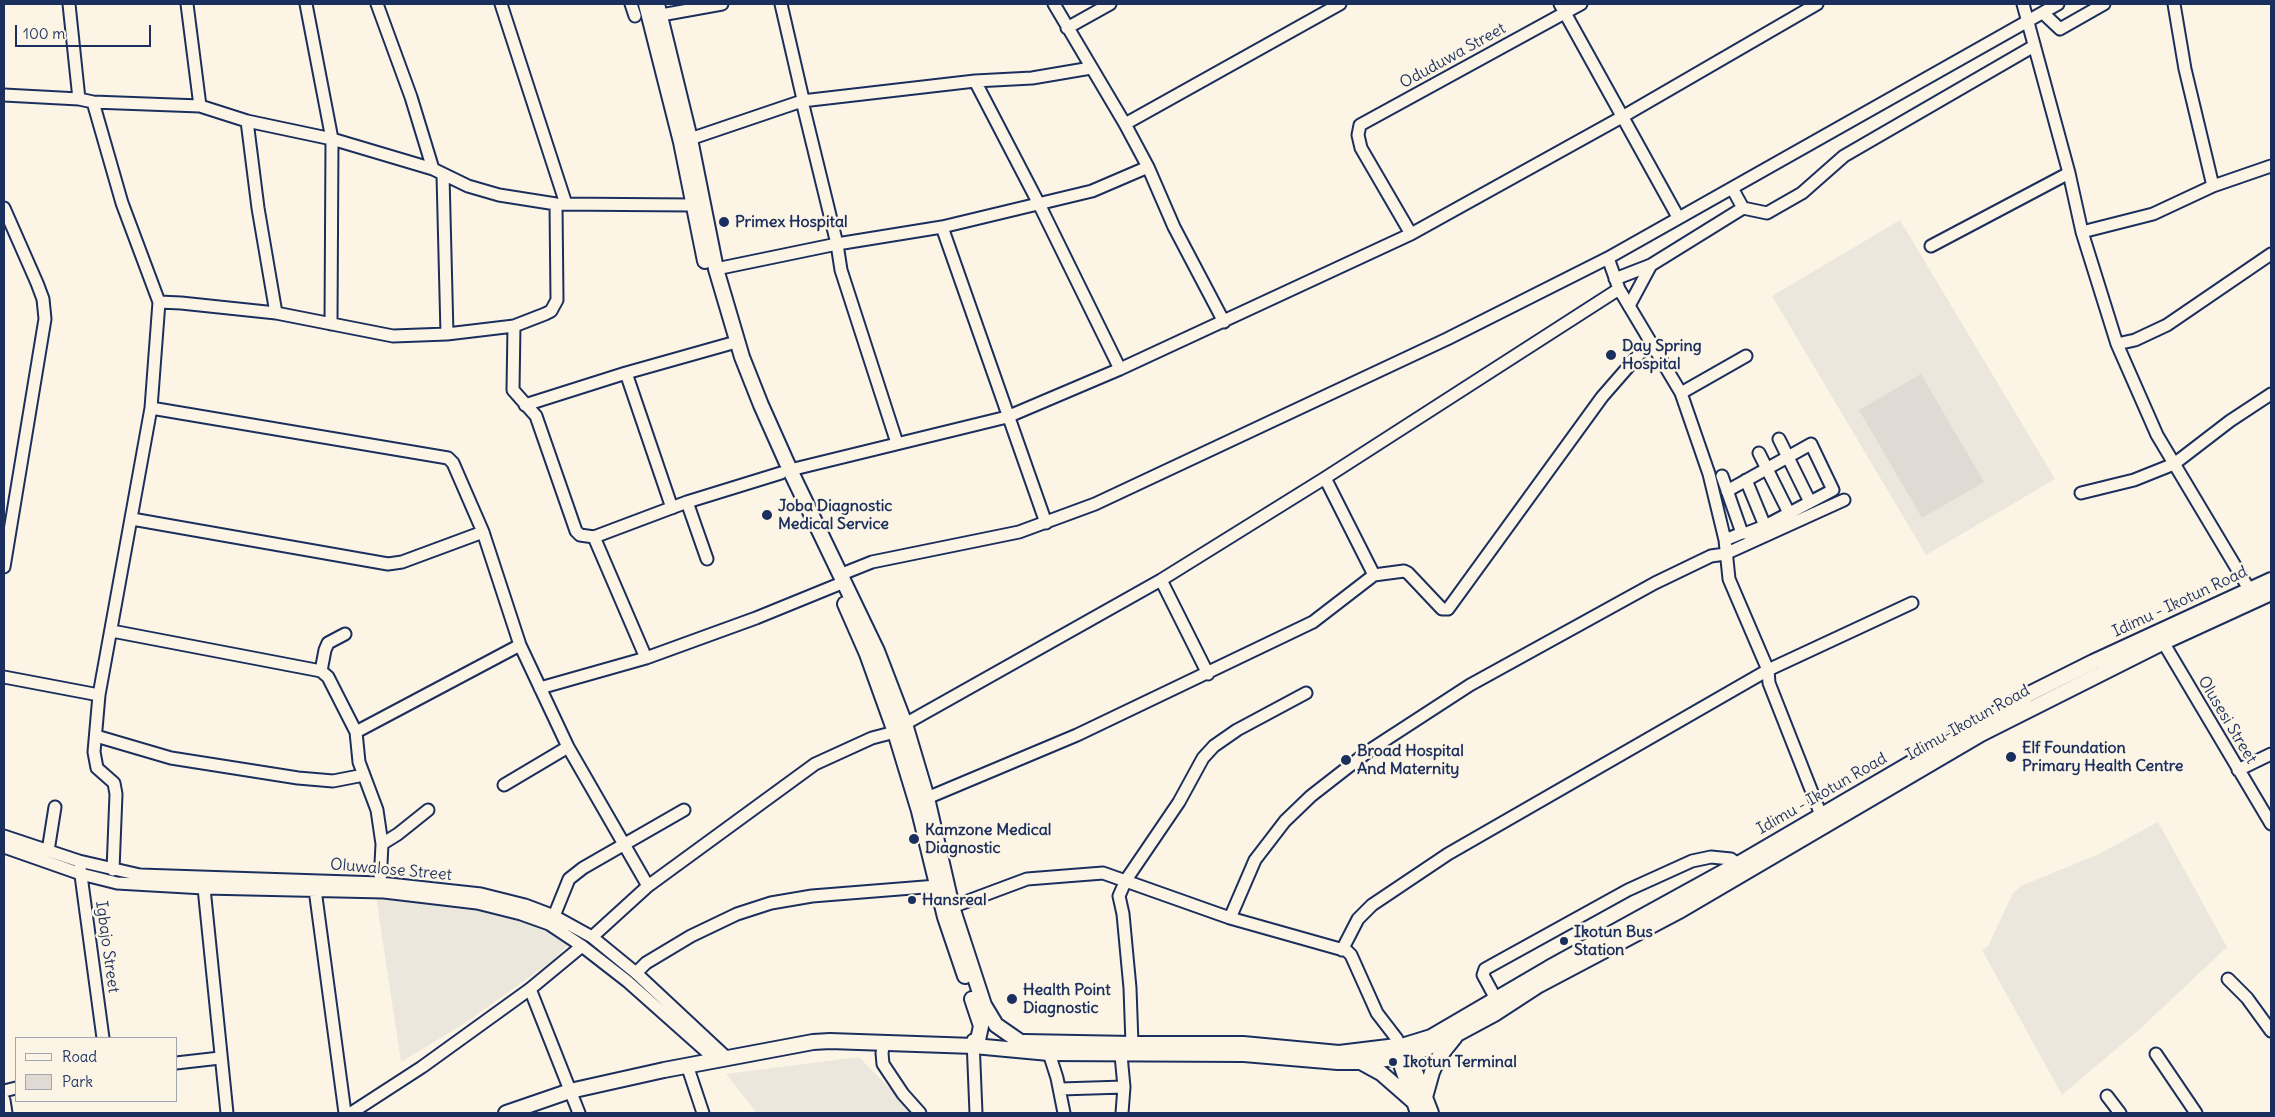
<!DOCTYPE html>
<html>
<head>
<meta charset="utf-8">
<style>
	body { margin:0 }
	#map { position:relative; width:2275px; height:1117px; overflow:hidden; background:#fcf5e5; font-family:Delius,sans-serif }
	canvas { display:block }
	.frame { position:absolute; inset:0; border:5px solid #1b2f5e; pointer-events:none }
	.legend { position:absolute; left:15px; top:1037px; width:162px; height:65px; box-sizing:border-box; background:#fcf5e5; border:1px solid #a2a6af; margin:0; padding:6px 9px; list-style:none; font-size:15px; color:#1b2f5e }
	.legend li { display:flex; align-items:center; gap:10px; height:25px }
	.legend b { width:25px; border:1px solid #a2a6af }
	.scale { position:absolute; left:15px; top:25px; width:136px; height:22px; box-sizing:border-box; border:2px solid #1b2f5e; border-top:0; padding-left:6px; font-size:15px; line-height:18px; white-space:nowrap; color:#1b2f5e; -webkit-text-stroke:4px #fcf5e5; paint-order:stroke }
</style>
</head>
<body>
<div id="map">
<canvas width="2275" height="1117"></canvas>
<div class="frame"></div>
<ul class="legend">
<li><b style="height:6px;background:#fcf5e5"></b>Road</li>
<li><b style="height:14px;background:#dfdbd4"></b>Park</li>
</ul>
<div class="scale">100 m</div>
</div>
<script>
const context = document.querySelector('canvas').getContext('2d');
context.lineJoin = 'round';
function paint(path, color) { context.fillStyle = color; context.fill(path, 'evenodd'); }
const poly = rows => new Path2D(rows.map(r => 'M' + r).join(''));
function strokePath(path, color, width, dash) { context.strokeStyle = color; context.lineWidth = width; context.lineCap = dash ? 'butt' : 'round'; context.setLineDash(dash || []); context.stroke(path); }
function write(font, color, halo, rows, align = 'center') {
  context.font = font + ' Delius,sans-serif'; context.lineWidth = 5; context.setLineDash([]); context.textBaseline = 'middle'; context.strokeStyle = halo; context.fillStyle = color; for (const [text, x, y, turn = 0] of rows) {
    context.save(); context.translate(x, y); context.rotate((+turn || 0) * Math.PI / 180); context.textAlign = isNaN(turn) ? turn : align; if (halo) context.strokeText(text, 0, 0); context.fillText(text, 0, 0); context.restore();
  }
}
paint(poly([
	[1900,220,2055,479,1926,555,1772,296],
	[2158,822,2227,947,2141,1028,2062,1095,1982,950,1988,946,2013,893,2021,886,2099,854],
	[376,896,471,906,530,921,569,944,552,961,465,1023,401,1062],
	[859,1057,914,1113,757,1113,726,1074]
]), '#ece7dc');
paint(poly([
	[1921,374,1984,482,1922,518,1859,410]
]), '#dfdbd4');
const minor = poly([
	[69,4,79,99],
	[187,4,200,106],
	[306,4,332,139,331,324],
	[377,4,411,97,433,169],
	[501,4,566,204],
	[631,4,635,16],
	[781,4,802,95],
	[1054,4,1125,124,1148,167,1174,227,1224,322],
	[1560,4,1678,217],
	[2023,4,2069,173,2082,232,2117,344,2157,435,2249,589],
	[2174,4,2185,69,2213,186],
	[2043,13,2060,29,2104,4],
	[661,15,722,4],
	[1067,28,1110,4],
	[975,81,1039,204,1120,369],
	[4,95,79,99,93,102,200,106,247,121,332,139,433,169,468,186,499,195,556,204,693,205],
	[802,101,837,244,841,270,897,443],
	[93,102,122,203,159,302,151,408,99,695,94,752,97,768,114,783,116,794,113,870],
	[247,121,258,208,276,313],
	[1125,124,1340,4],
	[690,139,802,101,975,81,1032,78,1091,68],
	[443,175,447,334],
	[4,208,37,283,43,299,45,319,4,567],
	[1743,208,1767,213,1802,193,1844,156,2034,46],
	[942,227,1046,523],
	[2082,232,2153,214,2213,186,2271,166],
	[1411,234,1361,148,1358,135,1360,125,1581,4],
	[1931,246,2069,173],
	[1608,258,1619,289,1681,393,1709,474,1725,540,1729,579,1768,670,1769,683,1821,815],
	[716,269,837,244,942,227,1092,191,1148,167],
	[1615,279,1651,265,1743,208,1732,188],
	[159,302,181,303,276,313,393,336,447,334,514,326,545,314,551,311,557,300,556,204],
	[1629,306,1651,265],
	[514,326,513,390,536,416,576,531,580,535,594,537,687,502,781,473],
	[2117,344,2135,340,2167,325,2271,254],
	[626,373,672,508],
	[1681,393,1746,356],
	[525,405,626,373,729,344],
	[151,408,448,458,453,463,483,532,520,645,568,747,648,886],
	[1779,439,1810,502],
	[1759,453,1789,513],
	[790,470,1007,417,1120,369,1411,234,1622,117,1817,4],
	[1722,476,1742,533,1725,540],
	[1325,478,1374,575],
	[1746,480,1765,526],
	[1727,491,1811,444,1833,490,1765,526,1747,533,1742,533],
	[2081,493,2134,480,2174,464,2230,421,2271,394],
	[687,502,707,559],
	[132,519,388,564,402,562,483,532],
	[594,537,646,658],
	[842,574,872,562,1019,532,1095,504,1447,339,1608,258,2058,4],
	[1161,580,1208,674],
	[112,631,321,671,328,677,356,732,359,762,377,810,382,844,380,883],
	[2160,637,2271,824],
	[321,671,325,650,328,643,345,634],
	[4,677,99,695],
	[540,688,646,658,756,618,837,585],
	[905,724,1161,580,1325,478,1619,289],
	[356,732,520,645],
	[96,736,171,758,298,778,333,781,364,775],
	[2238,770,2271,754],
	[504,785,568,747],
	[927,798,1077,735,1313,622,1374,575,1404,571,1408,573,1442,609,1448,609,1602,397,1649,343],
	[4,836,79,861,140,875,380,883,481,894,525,905,554,916,592,937,636,973,727,1058],
	[382,844,398,834,428,810],
	[4,847,81,874,117,883,204,888,384,892,477,903,521,914,549,924,582,946,627,981,717,1061],
	[48,851,55,807],
	[80,868,103,1038],
	[314,882,345,1113],
	[204,888,227,1113],
	[952,907,1027,879,1103,873,1230,918,1347,951,1351,955,1377,1013,1397,1039],
	[554,916,569,879,583,868,684,810],
	[1230,918,1255,860,1285,821,1311,796,1370,750,1470,685,1655,583,1711,556,1725,554,1844,500],
	[592,937,648,886,815,764,872,738,895,732],
	[1342,950,1358,919,1372,905,1448,854,1768,670,1912,603],
	[636,973,646,963,691,936,737,914,771,903,812,896,937,886],
	[2228,979,2247,998,2271,1031],
	[530,989,579,1113],
	[1496,999,1483,975,1485,969,1628,890,1692,861,1711,857,1731,859,1738,864],
	[973,1040,976,1113],
	[884,1043,882,1053,883,1064,903,1094,920,1113],
	[1132,1044,1130,988,1123,914,1119,896,1126,880,1179,802,1203,758,1214,746,1237,730,1306,693],
	[1049,1053,1057,1078,1064,1113],
	[2156,1054,2196,1113],
	[1121,1055,1124,1087,1122,1113],
	[176,1063,220,1058],
	[687,1065,703,1113],
	[1060,1089,1124,1087],
	[4,1091,16,1088],
	[2107,1096,2120,1113],
	[4,1100,6,1113],
	[351,1113,422,1067,530,989,582,946]
]);
const major = poly([
	[646,4,681,142,705,261],
	[657,4,690,139,716,269,742,357,761,405,790,470,877,651,905,724,927,798,952,907,984,1005,996,1025,1019,1041],
	[845,604,867,654,895,732,919,811,945,917,965,976],
	[972,999,981,1026,978,1040],
	[1024,1042,1132,1044,1243,1044,1339,1053,1405,1045,1431,1037,1549,968,1738,864,2029,694,2093,662,2271,580],
	[1406,1048,1431,1113],
	[1396,1050,1418,1113],
	[1361,1062,1381,1073,1413,1101],
	[1425,1097,1432,1072,1439,1057,1455,1037],
	[506,1113,570,1091,664,1070,813,1042,830,1041,974,1046,1049,1053,1244,1054,1338,1062,1361,1062,1410,1056,1457,1034,1496,1013,1539,985,1681,910,1981,734,2162,643,2271,593]
]);
strokePath(minor, '#1b2f5e', 15);
strokePath(major, '#1b2f5e', 18);
strokePath(minor, '#fcf5e5', 11);
strokePath(major, '#fcf5e5', 14);
for (const [x, y, r, color] of [
	[724,222,6,"#1b2f5e"],
	[1611,355,6,"#1b2f5e"],
	[767,515,6,"#1b2f5e"],
	[2011,757,6,"#1b2f5e"],
	[1346,760,6,"#1b2f5e"],
	[914,839,6,"#1b2f5e"],
	[912,900,5,"#1b2f5e"],
	[1564,941,5,"#1b2f5e"],
	[1012,999,6,"#1b2f5e"],
	[1393,1062,5,"#1b2f5e"]
]) { const dot = new Path2D(); dot.arc(x, y, r, 0, 2 * Math.PI); context.fillStyle = color; context.fill(dot); strokePath(dot, '#fcf5e5', 2); }
write('16px', '#1b2f5e', '#fcf5e5', [
	["Oduduwa Street",1453,56,-29],
	["Idimu - Ikotun Road",2180,602,-25],
	["Olusesi Street",2227,720,59],
	["Idimu-Ikotun Road",1968,723,-29],
	["Idimu - Ikotun Road",1822,794,-30],
	["Oluwalose Street",391,870,5],
	["Igbajo Street",107,947,82]
]);
write('bold 16px', '#1b2f5e', '#fcf5e5', [
	["Primex Hospital",735,222],
	["Day Spring",1622,346],
	["Hospital",1622,364],
	["Joba Diagnostic",778,506],
	["Medical Service",778,524],
	["Elf Foundation",2022,748],
	["Primary Health Centre",2022,766],
	["Broad Hospital",1357,751],
	["And Maternity",1357,769],
	["Kamzone Medical",925,830],
	["Diagnostic",925,848],
	["Hansreal",922,900],
	["Ikotun Bus",1574,932],
	["Station",1574,950],
	["Health Point",1023,990],
	["Diagnostic",1023,1008],
	["Ikotun Terminal",1403,1062]
], 'left');
</script>
</body>
</html>
